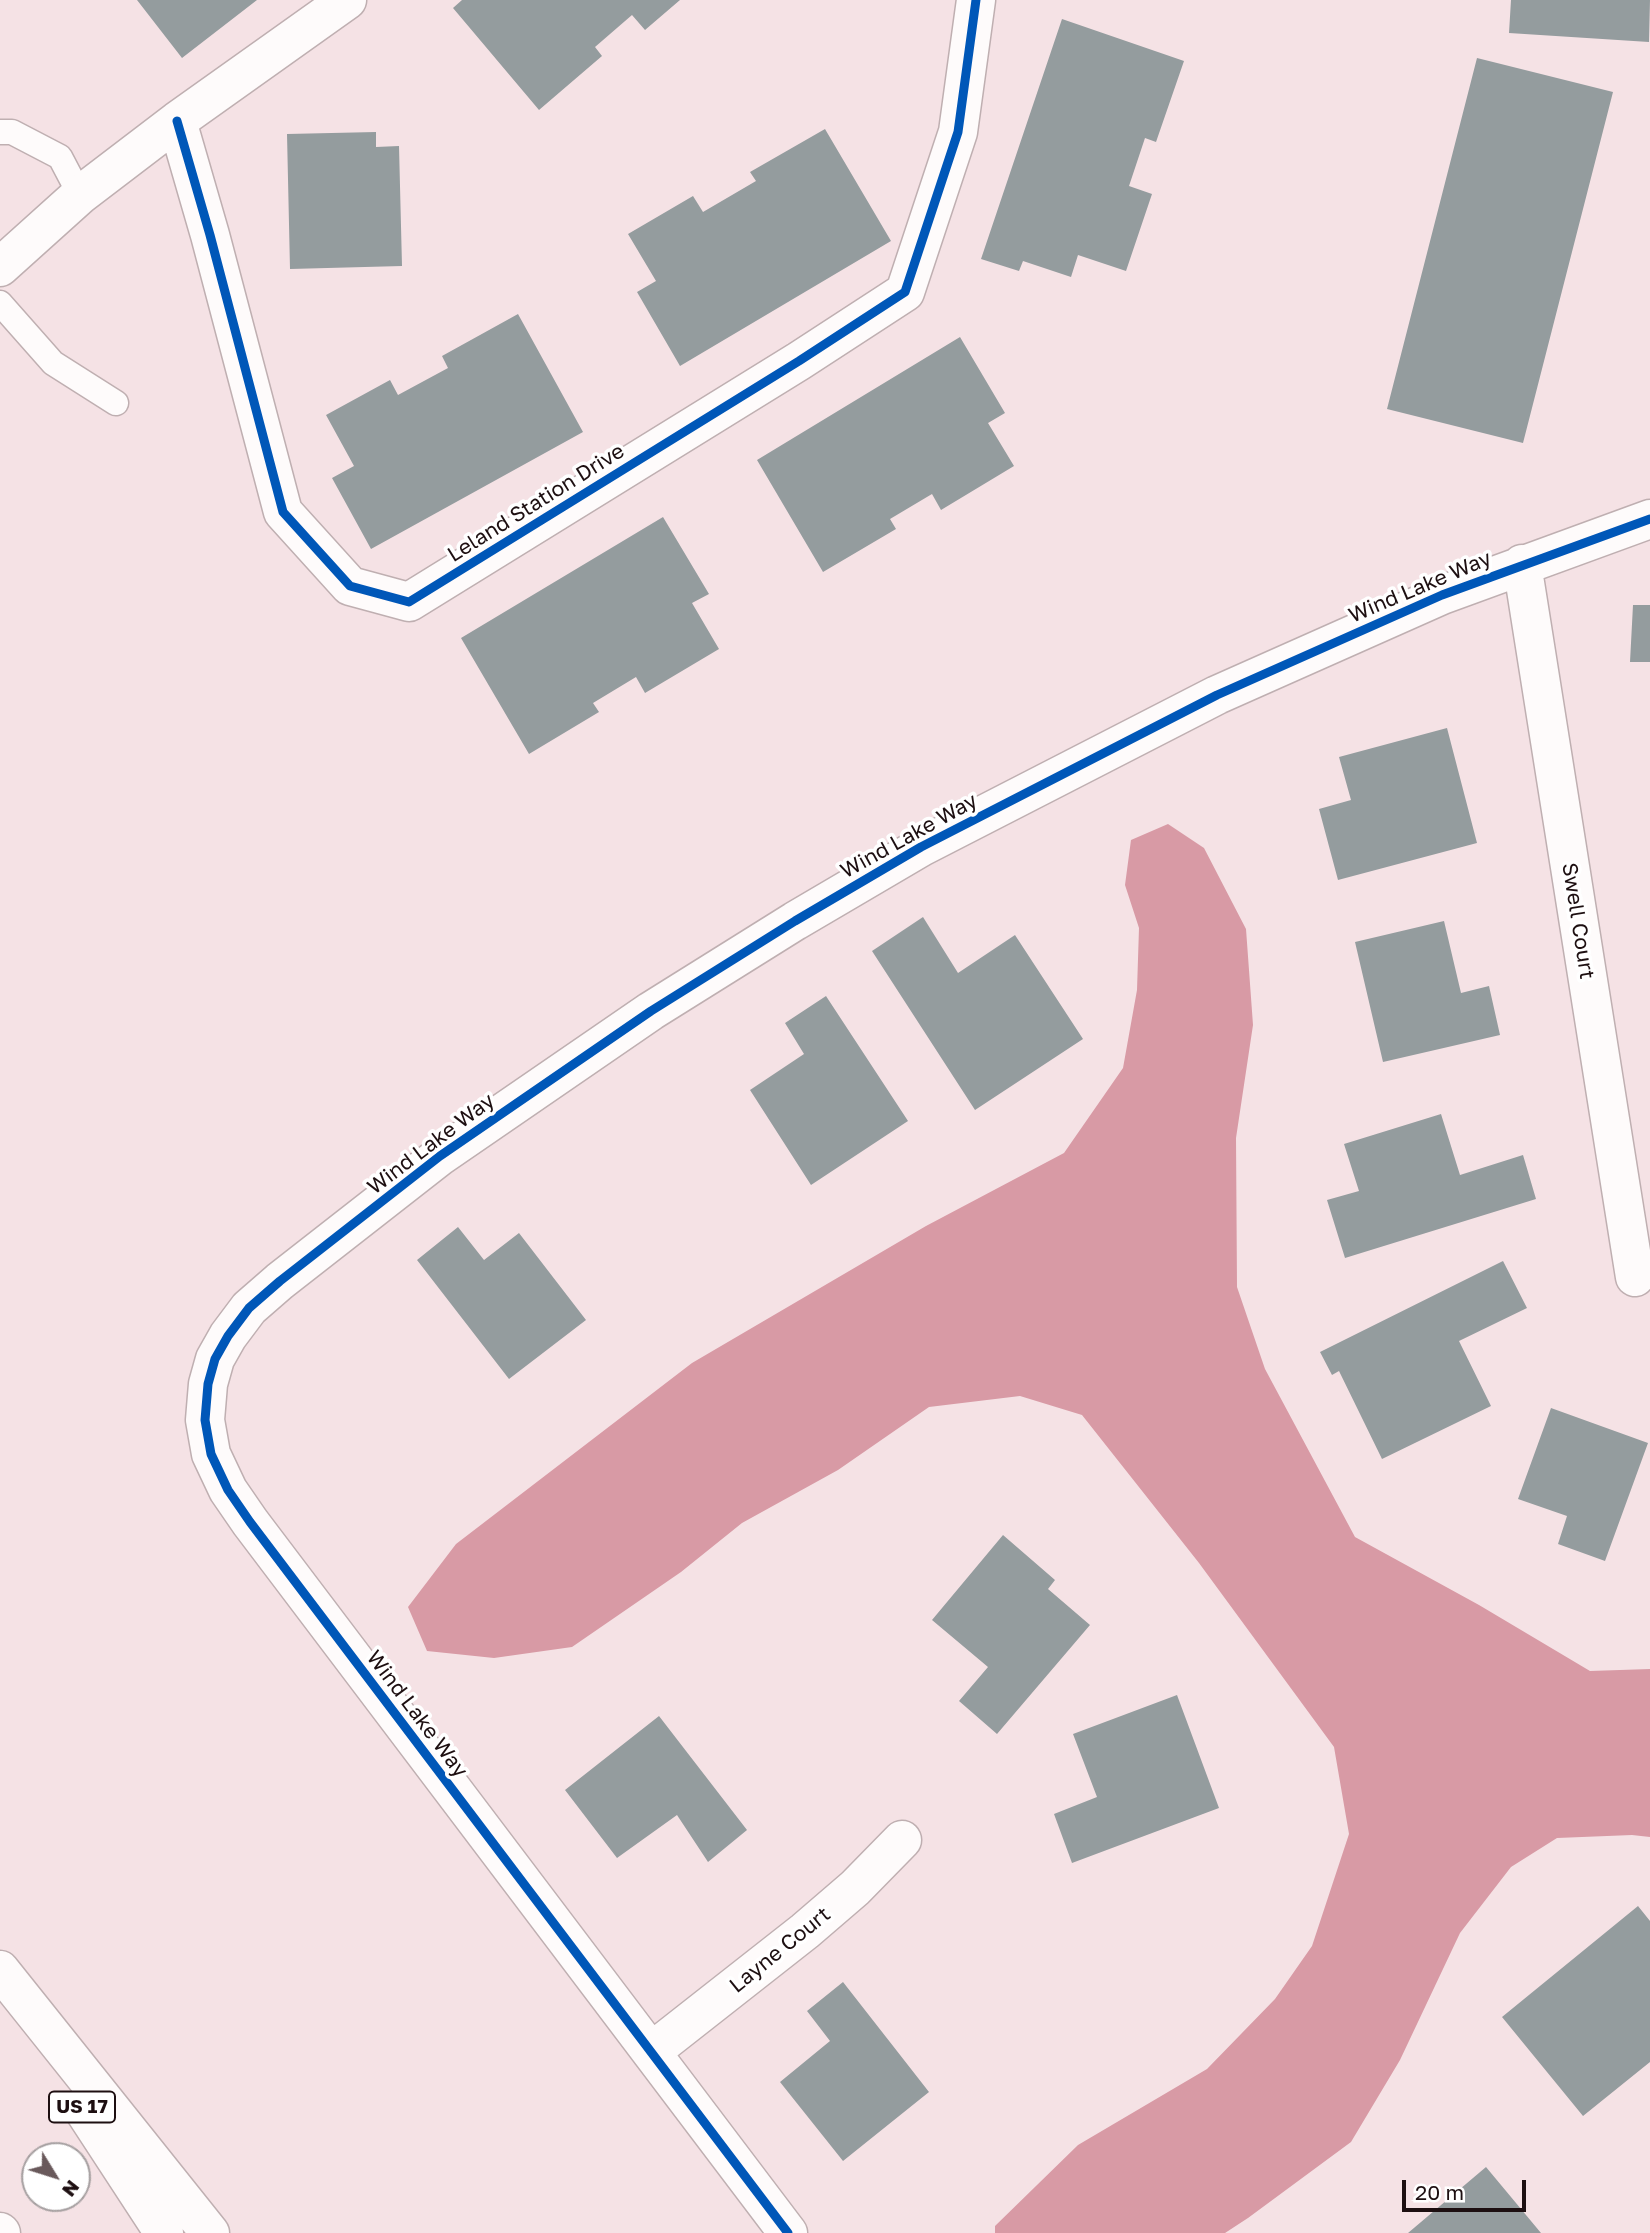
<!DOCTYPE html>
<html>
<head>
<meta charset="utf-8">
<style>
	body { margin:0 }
	#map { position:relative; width:1650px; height:2233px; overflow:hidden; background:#f5e2e5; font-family:"Golos Text",sans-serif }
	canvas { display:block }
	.north { position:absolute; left:21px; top:2142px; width:70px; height:70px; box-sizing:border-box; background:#fff; border:2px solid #a59fa0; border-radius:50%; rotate:128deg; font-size:19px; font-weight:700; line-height:28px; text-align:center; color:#1d0f11 }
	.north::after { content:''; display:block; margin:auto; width:24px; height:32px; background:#69595b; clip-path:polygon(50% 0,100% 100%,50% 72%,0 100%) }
	.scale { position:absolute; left:1402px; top:2180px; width:124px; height:32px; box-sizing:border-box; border:4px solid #1d0f11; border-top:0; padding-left:9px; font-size:21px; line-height:24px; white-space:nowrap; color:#1d0f11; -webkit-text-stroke:5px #fff; paint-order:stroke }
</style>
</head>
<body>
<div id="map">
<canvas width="1650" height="2233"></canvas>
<div class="north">N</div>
<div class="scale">20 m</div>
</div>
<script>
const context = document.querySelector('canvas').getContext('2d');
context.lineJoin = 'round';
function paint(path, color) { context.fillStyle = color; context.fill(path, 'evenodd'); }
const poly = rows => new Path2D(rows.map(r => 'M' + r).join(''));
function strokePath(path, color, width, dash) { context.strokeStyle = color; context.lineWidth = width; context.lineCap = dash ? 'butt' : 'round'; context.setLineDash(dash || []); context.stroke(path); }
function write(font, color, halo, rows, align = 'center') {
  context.font = font + ' "Golos Text",sans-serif'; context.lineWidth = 7; context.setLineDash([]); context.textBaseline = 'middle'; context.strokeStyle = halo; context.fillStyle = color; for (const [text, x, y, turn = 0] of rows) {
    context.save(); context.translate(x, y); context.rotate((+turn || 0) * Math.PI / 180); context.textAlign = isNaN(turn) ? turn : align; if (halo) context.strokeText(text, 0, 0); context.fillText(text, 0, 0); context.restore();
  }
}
paint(poly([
	[1168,824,1204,848,1246,929,1253,1025,1236,1138,1237,1287,1265,1369,1355,1537,1479,1605,1590,1671,1650,1669,1650,1837,1632,1835,1557,1838,1511,1867,1460,1933,1400,2060,1351,2142,1248,2218,1225,2233,995,2233,995,2226,1078,2145,1207,2069,1275,1999,1312,1946,1349,1834,1334,1747,1199,1563,1082,1415,1020,1396,929,1407,838,1470,742,1523,681,1572,572,1647,494,1658,427,1651,408,1607,456,1544,692,1363,926,1226,1064,1153,1123,1068,1137,990,1139,928,1125,885,1131,840]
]), '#d89aa5');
paint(poly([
	[137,0,257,0,182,58],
	[462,0,680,0,645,30,632,15,595,47,602,56,539,110,453,8],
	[1511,0,1650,0,1649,42,1509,33],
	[1062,19,1184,61,1156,142,1145,138,1129,186,1152,194,1126,271,1078,255,1071,277,1023,261,1019,271,981,259],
	[1477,58,1613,92,1523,443,1387,409],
	[825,129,891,241,680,366,637,292,656,281,628,234,693,196,703,212,756,181,750,172],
	[376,132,376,147,399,146,402,266,290,269,287,134],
	[518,314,583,432,371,549,332,478,354,466,326,415,390,380,398,395,448,368,442,356],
	[960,337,1005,413,988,423,1014,466,941,510,932,494,890,519,896,529,823,572,757,460],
	[663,517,709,594,692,603,719,649,645,693,636,677,593,703,599,712,529,754,461,638],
	[1633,605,1650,605,1650,662,1630,662],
	[1447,728,1477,843,1338,880,1319,809,1351,800,1339,757],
	[923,917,958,973,1015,935,1083,1039,975,1110,872,951],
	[1444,921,1461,993,1489,986,1500,1035,1383,1062,1355,942],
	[826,996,908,1121,811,1185,750,1090,804,1054,785,1023],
	[1441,1114,1460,1175,1523,1155,1536,1199,1345,1258,1327,1200,1359,1191,1344,1144],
	[458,1227,484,1260,519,1233,586,1320,509,1379,417,1260],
	[1503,1261,1527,1308,1459,1341,1491,1406,1382,1459,1339,1371,1332,1375,1320,1352],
	[1551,1408,1648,1443,1605,1561,1558,1544,1567,1516,1518,1499],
	[1003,1535,1055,1580,1048,1589,1090,1625,997,1734,959,1701,988,1667,932,1620],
	[1177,1695,1219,1808,1072,1863,1054,1814,1097,1797,1073,1734],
	[659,1716,747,1830,708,1862,677,1815,617,1858,565,1790],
	[1638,1906,1650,1921,1650,2062,1583,2116,1502,2017],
	[843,1982,929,2092,843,2161,780,2082,830,2041,807,2011],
	[1486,2167,1541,2233,1408,2233]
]), '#949c9e');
const service = poly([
	[0,132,12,132,60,157,80,195],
	[0,303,53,363,116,403]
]);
const minor = poly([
	[177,121,210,235,283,512,350,586,409,602,799,361,905,292,958,132,976,0],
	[0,267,80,195,177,121,347,0],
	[1522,564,1635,1277],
	[651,2052,805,1931,855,1888,902,1840],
	[788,2233,250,1522,228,1490,211,1454,205,1420,208,1384,215,1359,228,1336,249,1308,280,1281,440,1156,651,1011,795,921,921,847,1217,695,1442,595,1650,519]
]);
const motorway = poly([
	[0,1970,210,2233],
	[85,2112,164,2233],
	[0,2232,1,2233]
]);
strokePath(service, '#bfafb1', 27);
strokePath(minor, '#bfafb1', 41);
strokePath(motorway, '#bfafb1', 41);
strokePath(service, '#fefbfb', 24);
strokePath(minor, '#fefbfb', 38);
strokePath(motorway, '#fefbfb', 38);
strokePath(poly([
	[177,121,210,235,283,512,350,586,409,602,799,361,905,292,958,132,976,0],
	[788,2233,250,1522,228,1490,211,1454,205,1420,208,1384,215,1359,228,1336,249,1308,280,1281,440,1156,651,1011,795,921,921,847,1217,695,1442,595,1650,519]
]), '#0057b8', 9);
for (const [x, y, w] of [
	[82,2107,66]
]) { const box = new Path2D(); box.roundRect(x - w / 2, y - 15.5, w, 31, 5); context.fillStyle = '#fff'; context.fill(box); strokePath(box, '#1d0f11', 2); }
write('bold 19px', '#1d0f11', null, [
	["US 17",82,2107]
]);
write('21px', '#1d0f11', '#fff', [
	["Leland Station Drive",536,503,-32],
	["Wind Lake Way",1420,587,-23],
	["Wind Lake Way",909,836,-29],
	["Swell Court",1578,921,81],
	["Wind Lake Way",431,1144,-37],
	["Wind Lake Way",417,1714,53],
	["Layne Court",780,1950,-39]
]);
</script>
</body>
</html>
